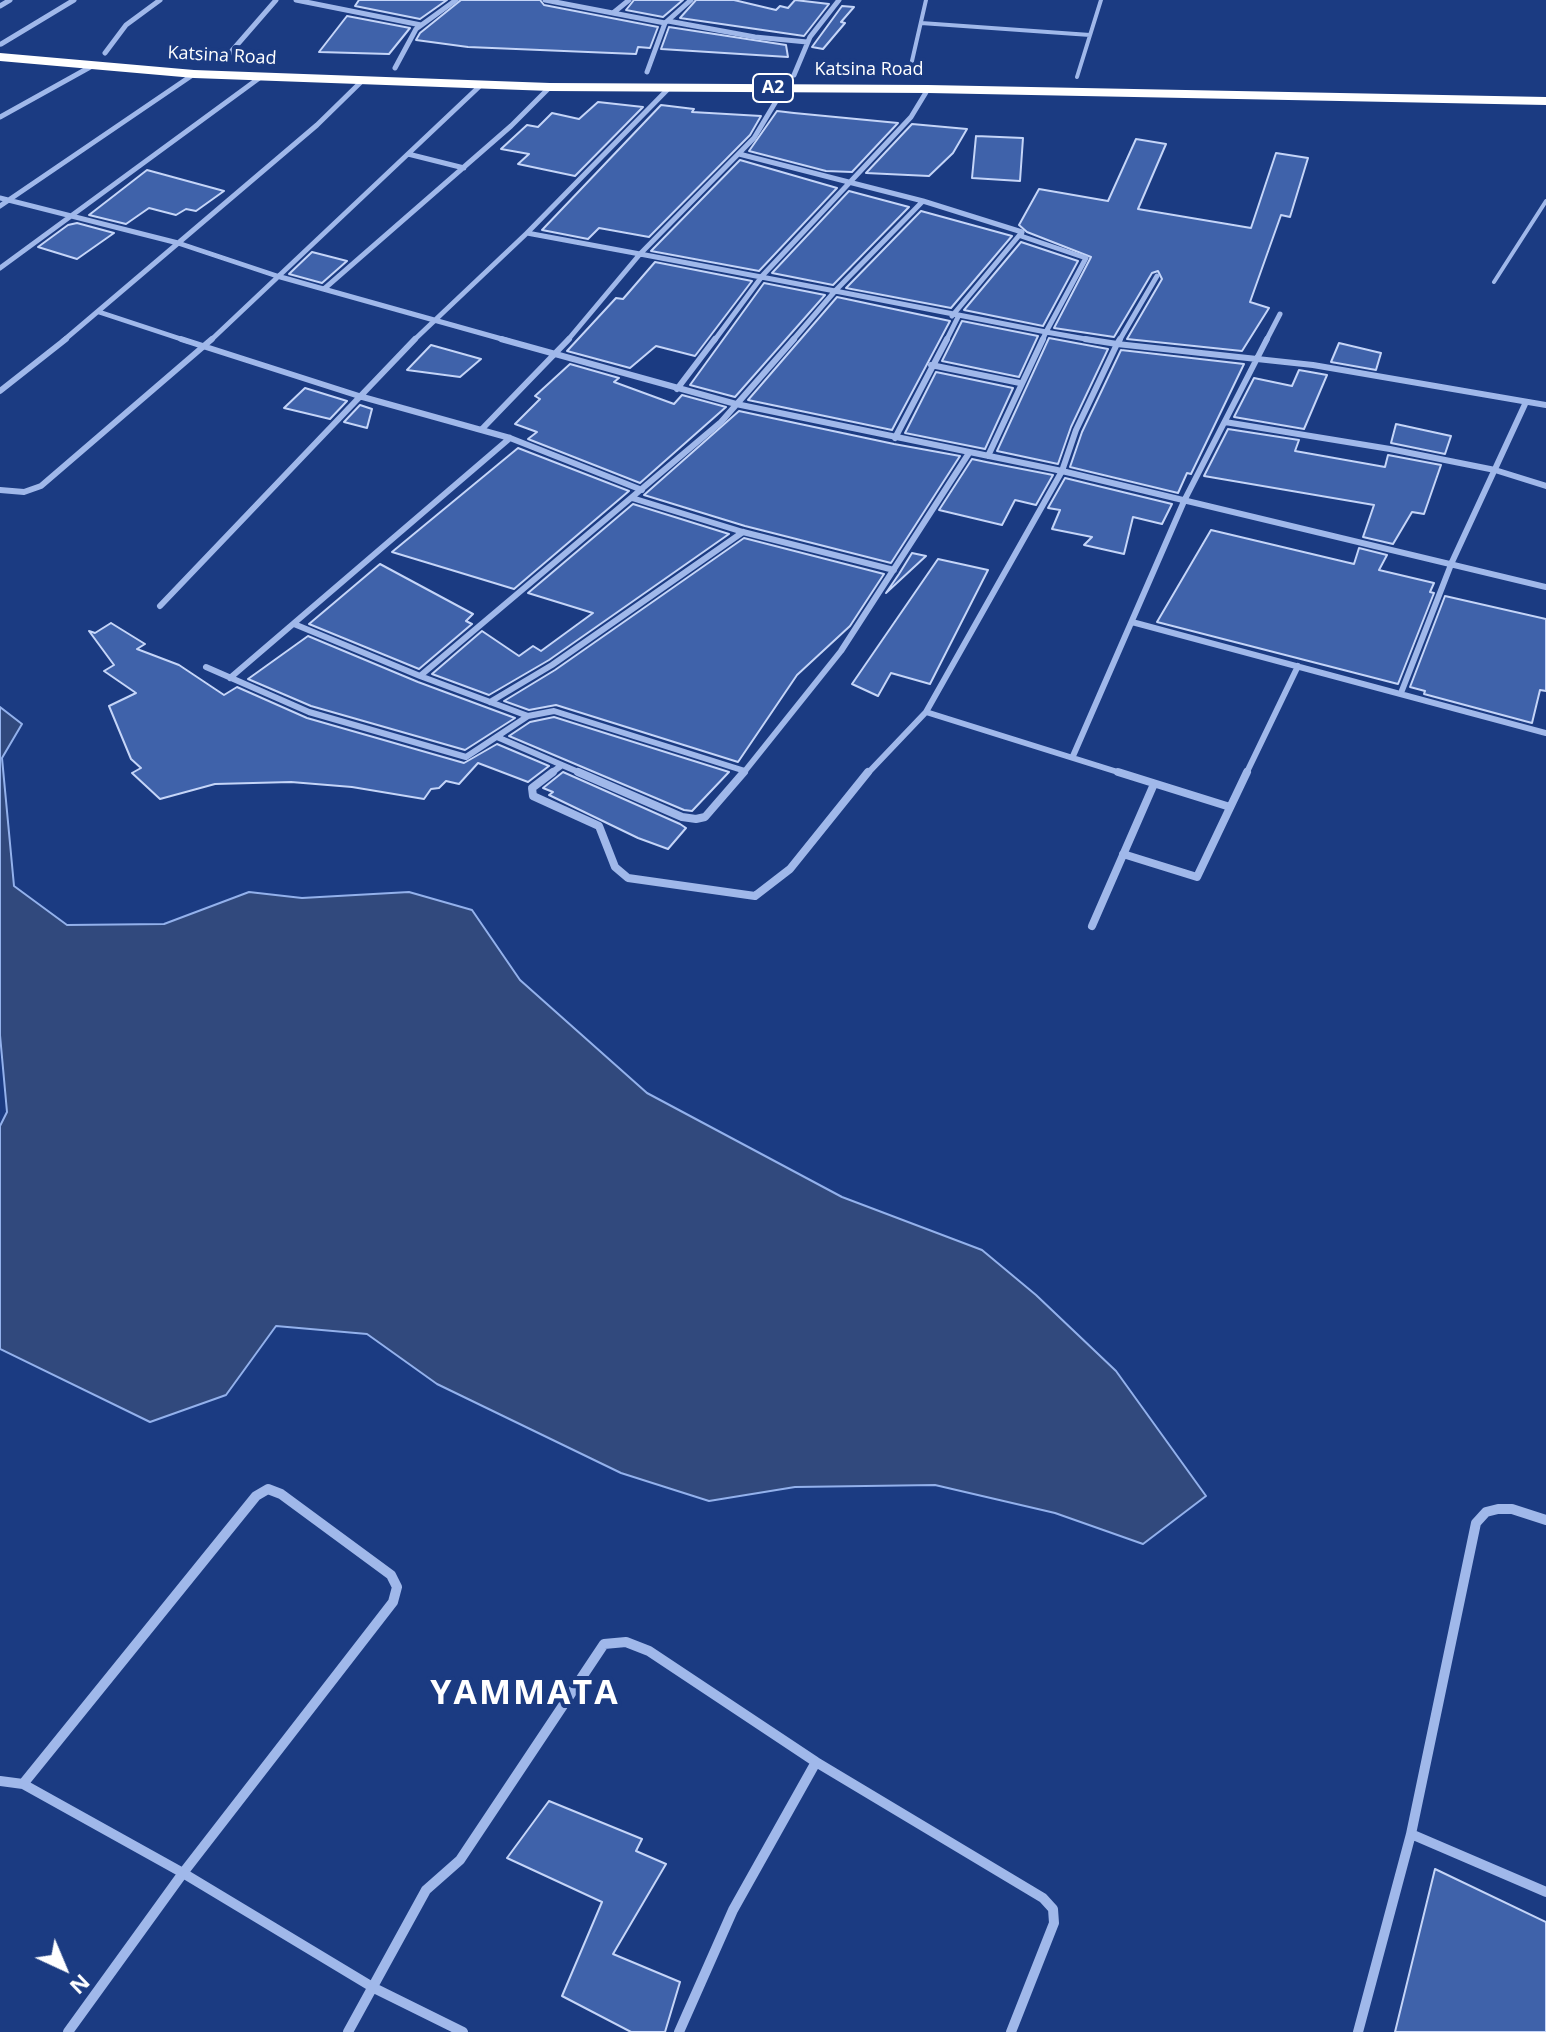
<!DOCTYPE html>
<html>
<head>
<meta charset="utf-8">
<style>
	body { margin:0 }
	#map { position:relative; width:1546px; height:2032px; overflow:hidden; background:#1b3b82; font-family:"Open Sans",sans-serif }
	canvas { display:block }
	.north { position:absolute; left:24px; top:1928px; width:80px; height:80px; -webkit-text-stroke:6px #1b3b82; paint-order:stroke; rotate:136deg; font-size:22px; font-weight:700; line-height:32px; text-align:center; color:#fff }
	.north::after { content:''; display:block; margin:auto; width:28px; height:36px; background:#fff; clip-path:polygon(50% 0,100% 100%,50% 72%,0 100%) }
</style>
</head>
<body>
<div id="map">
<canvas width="1546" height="2032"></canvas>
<div class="north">N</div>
</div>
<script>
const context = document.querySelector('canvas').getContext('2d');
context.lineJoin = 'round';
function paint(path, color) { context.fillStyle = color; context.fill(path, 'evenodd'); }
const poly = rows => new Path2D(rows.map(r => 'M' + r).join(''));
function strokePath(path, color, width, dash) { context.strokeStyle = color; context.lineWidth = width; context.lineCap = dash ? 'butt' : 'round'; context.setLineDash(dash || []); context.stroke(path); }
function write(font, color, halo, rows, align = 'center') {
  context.font = font + ' "Open Sans",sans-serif'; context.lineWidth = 8; context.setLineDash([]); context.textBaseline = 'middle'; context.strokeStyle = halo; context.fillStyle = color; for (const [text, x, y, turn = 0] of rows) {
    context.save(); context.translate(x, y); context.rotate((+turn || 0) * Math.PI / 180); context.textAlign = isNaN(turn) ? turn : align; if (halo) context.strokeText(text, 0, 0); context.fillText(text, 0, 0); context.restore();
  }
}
const water = poly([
	[0,707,22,724,2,758,14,886,67,925,164,924,249,892,302,898,409,892,472,910,520,980,647,1093,842,1197,982,1250,1036,1295,1116,1371,1206,1496,1143,1544,1055,1513,935,1485,795,1487,709,1501,621,1473,437,1384,367,1334,276,1326,226,1395,150,1422,0,1349,0,1126,7,1112,0,1035,0,707]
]);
paint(water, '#31497d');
strokePath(water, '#93b1ec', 2);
const building = poly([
	[359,0,447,0,420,19,355,6,359,0],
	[461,0,540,0,544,5,658,27,650,48,638,47,636,54,468,47,416,40,420,33,461,0],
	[634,0,683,0,663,17,626,10,634,0],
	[696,0,734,0,776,10,780,6,788,8,795,0,829,4,804,36,680,18,696,0],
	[842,6,854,7,841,22,845,23,823,49,812,47,842,6],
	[347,16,410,28,389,54,319,52,347,16],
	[669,27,786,45,788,57,661,49,669,27],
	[598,102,643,107,575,176,518,164,529,154,501,149,527,125,538,127,552,113,579,119,598,102],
	[661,105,694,109,692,112,761,116,750,135,649,237,599,228,588,239,542,230,661,105],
	[777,111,794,113,898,123,852,172,826,171,749,151,777,111],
	[912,124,967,129,953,153,929,176,866,173,912,124],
	[976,136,1023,138,1020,181,972,178,976,136],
	[1136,139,1166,144,1138,209,1251,228,1276,153,1308,158,1290,217,1281,215,1250,302,1269,308,1242,351,1127,339,1162,279,1158,271,1152,273,1114,337,1054,328,1091,257,1027,232,1019,225,1039,189,1108,201,1136,139],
	[740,160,837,188,759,271,651,251,740,160],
	[147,170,224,191,196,211,186,209,176,215,149,208,126,224,89,215,147,170],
	[849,191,909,207,833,285,772,273,849,191],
	[921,211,1012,236,951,308,846,288,921,211],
	[77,223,114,233,77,259,38,247,68,225,77,223],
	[1021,242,1078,261,1043,326,964,310,1021,242],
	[312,252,347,261,322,283,289,274,312,252],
	[655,262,752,281,695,356,656,346,630,368,567,351,616,298,623,299,655,262],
	[764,283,825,295,735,397,690,385,764,283],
	[837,297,950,321,892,430,748,400,837,297],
	[962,321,1038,336,1019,377,942,361,962,321],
	[1049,338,1108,349,1071,427,1058,464,997,451,1049,338],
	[1339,343,1381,353,1376,370,1331,362,1339,343],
	[431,345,481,359,460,377,407,370,431,345],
	[1121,350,1244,364,1191,474,1187,473,1178,493,1070,467,1082,432,1121,350],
	[570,364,619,378,614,382,674,404,682,395,726,407,640,483,528,439,537,432,515,424,540,399,535,396,570,364],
	[1299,370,1327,375,1304,429,1234,417,1254,378,1292,386,1299,370],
	[936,372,1013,388,985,449,905,433,936,372],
	[305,388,347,401,330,419,284,408,305,388],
	[360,405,372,409,367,428,344,422,360,405],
	[739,411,894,444,960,456,891,563,745,526,644,495,739,411],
	[1396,424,1451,436,1445,454,1391,443,1396,424],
	[1228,429,1299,440,1295,451,1385,467,1388,455,1441,465,1424,514,1412,512,1393,544,1363,537,1374,505,1204,476,1228,429],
	[518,448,629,491,514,589,392,552,518,448],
	[972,459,986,462,1053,475,1036,505,1015,500,1002,525,939,510,972,459],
	[1065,478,1172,504,1162,524,1133,517,1124,554,1084,545,1092,537,1052,529,1060,510,1048,508,1065,478],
	[633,504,729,534,549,660,489,695,432,674,482,631,519,656,533,646,541,651,593,613,528,593,633,504],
	[1211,530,1354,564,1359,548,1387,555,1379,570,1434,583,1430,592,1434,593,1398,684,1157,622,1211,530],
	[744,538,884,574,850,626,797,675,738,762,556,705,529,710,504,701,555,670,744,538],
	[912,553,926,556,886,593,899,574,912,553],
	[938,559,988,570,930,684,891,673,878,696,852,684,938,559],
	[380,564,473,614,466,621,472,624,419,669,309,624,380,564],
	[1445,596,1546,619,1546,691,1540,690,1532,723,1424,694,1425,691,1410,687,1445,596],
	[111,623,145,644,137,649,179,665,224,695,237,687,307,718,464,763,497,744,549,766,528,782,478,763,459,784,446,781,439,788,431,789,424,799,352,787,291,782,215,784,160,799,132,773,141,768,131,759,109,706,136,693,104,671,114,665,89,631,95,633,111,623],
	[308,636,418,682,515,718,465,750,311,706,248,679,308,636],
	[554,717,729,772,692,811,684,810,509,736,530,722,554,717],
	[563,772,680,824,686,828,668,849,638,838,549,795,553,792,543,788,563,772],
	[549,1801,642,1839,636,1851,666,1864,613,1954,680,1982,665,2032,631,2032,562,1996,602,1902,507,1858,549,1801],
	[1435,1869,1546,1922,1546,2032,1395,2032,1435,1869]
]);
paint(building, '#3f62aa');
strokePath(building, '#c5d5f8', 2);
strokePath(poly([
	[921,23,1090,35],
	[909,74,926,0],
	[1077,77,1101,0],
	[1494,282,1546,201]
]), '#a0b8ea', 4);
strokePath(poly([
	[296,0,421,25],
	[545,0,665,23],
	[0,6,10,0],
	[613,13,629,0],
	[668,21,755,37,807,42],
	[1,44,74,0],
	[105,53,126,25,160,0],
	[223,61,276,0],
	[395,68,416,29,456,0],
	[647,72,665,23,691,0],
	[794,75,810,37,839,0],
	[784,88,754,138,640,254,835,291,792,341],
	[0,117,92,66],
	[408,154,464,168],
	[739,154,923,201,835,291],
	[0,198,178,243,277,276,509,341],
	[0,206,194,74],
	[0,268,262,76],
	[324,289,511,126,550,87],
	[835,291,1046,332,1086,258,1021,236,1022,232,923,201],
	[99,312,187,341],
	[952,316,1022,232],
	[63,341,317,125,362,81],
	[210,341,482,84],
	[413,341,527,233],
	[567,341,640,254,527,233,670,87],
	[714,341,763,275,911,117,928,89],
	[946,341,958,317],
	[1042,341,1046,332,1097,341],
	[1119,341,1157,276],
	[1266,341,1280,314]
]), '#a0b8ea', 5);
strokePath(poly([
	[181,339,359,396,510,438,642,490],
	[501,339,736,404,1062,471,1546,587],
	[1085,339,1117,344,1120,339],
	[931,365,1020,383],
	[677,389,715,339],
	[0,391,66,339],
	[1225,422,1390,449,1495,470,1546,486],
	[482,429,569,339],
	[895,438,947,339],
	[988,456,1043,339],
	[0,490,24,492,41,486,212,339],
	[632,498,743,532,894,570],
	[160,606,415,339],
	[1132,622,1546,733],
	[294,624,420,676],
	[206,667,309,712,466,757,528,716,420,676,721,422,794,339],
	[230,678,510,438],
	[1401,693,1452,562,1526,402],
	[490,702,552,665,743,532],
	[926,712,1124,774],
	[528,716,554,711,745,771,742,774],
	[497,737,562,765,550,774],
	[1073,756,1185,499,1267,339],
	[562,765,583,774],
	[745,771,841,651,969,453],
	[867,774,926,712,1062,471,1076,430,1117,344,1313,365,1546,405],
	[1246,774,1298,666]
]), '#a0b8ea', 6);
strokePath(poly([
	[553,772,532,788,533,796,599,826,615,867,628,878,755,896,790,869,868,772],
	[578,772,682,817,696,819,705,817,744,772],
	[1118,772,1230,807],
	[1123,854,1197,877,1247,772],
	[1092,926,1154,784]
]), '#a0b8ea', 8);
strokePath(poly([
	[0,1781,23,1784,183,1873,374,1988,463,2032],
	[23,1784,256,1496,268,1489,281,1494,391,1575,397,1587,393,1602,183,1873,68,2032],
	[1411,1834,1546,1892],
	[348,2032,426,1890,460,1860,604,1644,626,1642,649,1651,816,1762,1043,1898,1053,1909,1054,1923,1011,2032],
	[679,2032,733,1910,816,1762],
	[1358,2032,1411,1834,1476,1523,1486,1512,1498,1509,1512,1509,1546,1520]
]), '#a0b8ea', 10);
paint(poly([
	[0,53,194,70,550,83,928,85,1546,97,1546,105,928,93,550,91,194,78,0,61,0,53]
]), '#fff');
write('18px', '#fff', '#1b3b82', [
	["Katsina Road",222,56,3],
	["Katsina Road",869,70]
]);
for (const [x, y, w] of [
	[773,88,40]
]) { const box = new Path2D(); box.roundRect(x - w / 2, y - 14, w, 28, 6); context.fillStyle = '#1b3b82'; context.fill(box); strokePath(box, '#fff', 2); }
write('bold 18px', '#fff', null, [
	["A2",773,88]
]);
context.letterSpacing = '2px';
write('bold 34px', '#fff', '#1b3b82', [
	["YAMMATA",525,1694]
]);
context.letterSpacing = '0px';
</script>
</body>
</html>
